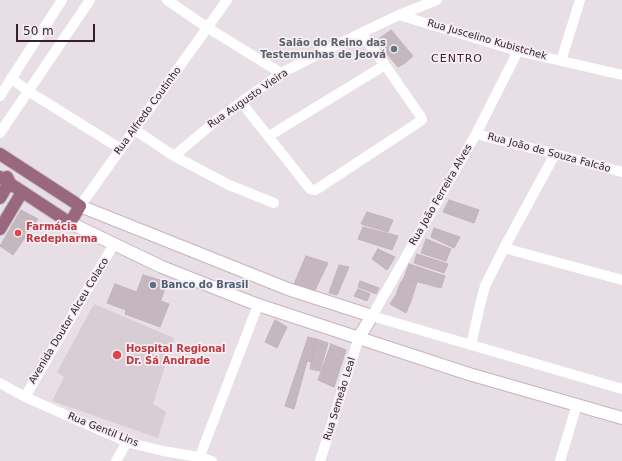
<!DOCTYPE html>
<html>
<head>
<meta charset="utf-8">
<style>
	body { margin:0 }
	#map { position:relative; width:622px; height:461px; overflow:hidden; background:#e8dee5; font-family:"DejaVu Sans",sans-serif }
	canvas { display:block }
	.scale { position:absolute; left:16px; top:24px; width:79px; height:18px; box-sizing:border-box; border:2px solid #36212b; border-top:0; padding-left:5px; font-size:12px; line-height:14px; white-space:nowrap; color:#36212b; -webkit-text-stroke:3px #f5eef3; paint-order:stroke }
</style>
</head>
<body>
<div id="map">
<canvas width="622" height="461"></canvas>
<div class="scale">50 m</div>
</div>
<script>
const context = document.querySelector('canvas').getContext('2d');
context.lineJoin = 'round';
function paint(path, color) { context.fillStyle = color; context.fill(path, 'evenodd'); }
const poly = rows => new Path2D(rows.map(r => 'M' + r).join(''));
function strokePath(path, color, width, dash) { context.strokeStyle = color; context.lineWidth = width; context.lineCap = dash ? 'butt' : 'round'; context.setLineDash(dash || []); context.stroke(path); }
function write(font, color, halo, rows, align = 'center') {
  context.font = font + ' "DejaVu Sans",sans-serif'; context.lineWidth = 3.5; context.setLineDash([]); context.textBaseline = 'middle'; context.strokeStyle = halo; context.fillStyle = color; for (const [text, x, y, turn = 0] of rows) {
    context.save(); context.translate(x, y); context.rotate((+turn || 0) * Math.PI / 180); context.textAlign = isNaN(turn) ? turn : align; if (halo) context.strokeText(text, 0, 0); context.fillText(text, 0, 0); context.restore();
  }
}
paint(poly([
	[94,304,174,338,153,404,166,412,158,438,52,401,64,377,57,372]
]), '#d8cdd4');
const building = poly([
	[391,30,413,56,405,63,398,67,376,41,391,30],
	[449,200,479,210,474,223,443,212,449,200],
	[21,210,38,219,13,255,0,246,21,210],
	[367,212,393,220,388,232,361,224,367,212],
	[363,227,398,236,392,250,358,239,363,227],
	[434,228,460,237,454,248,431,237,434,228],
	[426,239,451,249,446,261,421,253,426,239],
	[378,249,395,257,387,270,372,259,378,249],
	[417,254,448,264,444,273,414,263,417,254],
	[306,256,328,263,315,290,294,284,306,256],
	[409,264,445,276,441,288,404,278,409,264],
	[339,265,349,267,337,295,329,293,339,265],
	[143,275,167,282,161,300,137,291,143,275],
	[404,278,417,282,411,301,406,313,390,304,396,295,400,284,404,278],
	[360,281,379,288,376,294,358,287,360,281],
	[115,284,169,304,160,327,125,314,126,310,107,303,115,284],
	[358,289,370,294,367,301,354,296,358,289],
	[275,320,287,327,277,348,265,342,275,320],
	[308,337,316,339,311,362,307,361,294,409,285,406,308,337],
	[316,339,328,343,320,371,310,369,316,339],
	[331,344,346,350,334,387,318,380,331,344]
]);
paint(building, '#c5b7c0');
strokePath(building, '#c1b2bb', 1);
const secondary = poly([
	[80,206,288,289,372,316,359,337],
	[70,223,162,267,258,305,469,374,622,418]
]);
const primary = poly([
	[0,154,80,206,70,223,0,177],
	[0,198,9,183,9,181,7,177],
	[0,229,22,192]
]);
strokePath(secondary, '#c7b3be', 14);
strokePath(primary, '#c3bcbf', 14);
strokePath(poly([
	[167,0,208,28,281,73],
	[399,15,518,51,622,75],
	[518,51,476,134,372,316,622,389],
	[561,61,580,0],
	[11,78,28,91,121,149],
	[0,96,62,0],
	[241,102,310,189,315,190,317,189,422,120,421,117,385,65,361,33],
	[135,130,174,156,229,185,274,203],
	[0,133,90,0],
	[476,134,555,154,622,172],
	[269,136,385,65],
	[174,156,217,120,281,73,361,33,399,15,437,0],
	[80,206,227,0],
	[504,248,622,280],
	[471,345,480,305,485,286,504,248,555,154],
	[0,383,25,397,127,442,163,451,199,457,212,461],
	[25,397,114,244],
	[116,461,127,442],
	[198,461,258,305],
	[320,461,359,337],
	[560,461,577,404]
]), '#fff', 10);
strokePath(secondary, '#fff', 12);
strokePath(primary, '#99677e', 12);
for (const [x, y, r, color] of [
	[394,49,4,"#6b7280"],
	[18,233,4,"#e0444e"],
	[153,285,4,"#5c6f8a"],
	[117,355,5,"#e0444e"]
]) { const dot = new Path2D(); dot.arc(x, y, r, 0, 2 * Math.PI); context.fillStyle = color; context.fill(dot); strokePath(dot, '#f5eef3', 1.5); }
write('10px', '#36212b', '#f5eef3', [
	["Rua Juscelino Kubistchek",487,40,16],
	["Rua Augusto Vieira",248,99,-35],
	["Rua Alfredo Coutinho",148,111,-54],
	["Rua João de Souza Falcão",549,153,15],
	["Rua João Ferreira Alves",441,195,-60],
	["Avenida Doutor Alceu Colaco",69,321,-59],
	["Rua Semeão Leal",340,399,-73],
	["Rua Gentil Lins",103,430,22]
]);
write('bold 10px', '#5b616d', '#f5eef3', [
	["Salão do Reino das",386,43],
	["Testemunhas de Jeová",386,55]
], 'right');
write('bold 10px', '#be3a42', '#f5eef3', [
	["Farmácia",26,227],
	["Redepharma",26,239],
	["Hospital Regional",126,349],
	["Dr. Sá Andrade",126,361]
], 'left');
write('bold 10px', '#4e5e75', '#f5eef3', [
	["Banco do Brasil",161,285]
], 'left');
context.letterSpacing = '1px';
write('11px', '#462031', '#f5eef3', [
	["CENTRO",457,59]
]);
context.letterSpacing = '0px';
</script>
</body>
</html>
